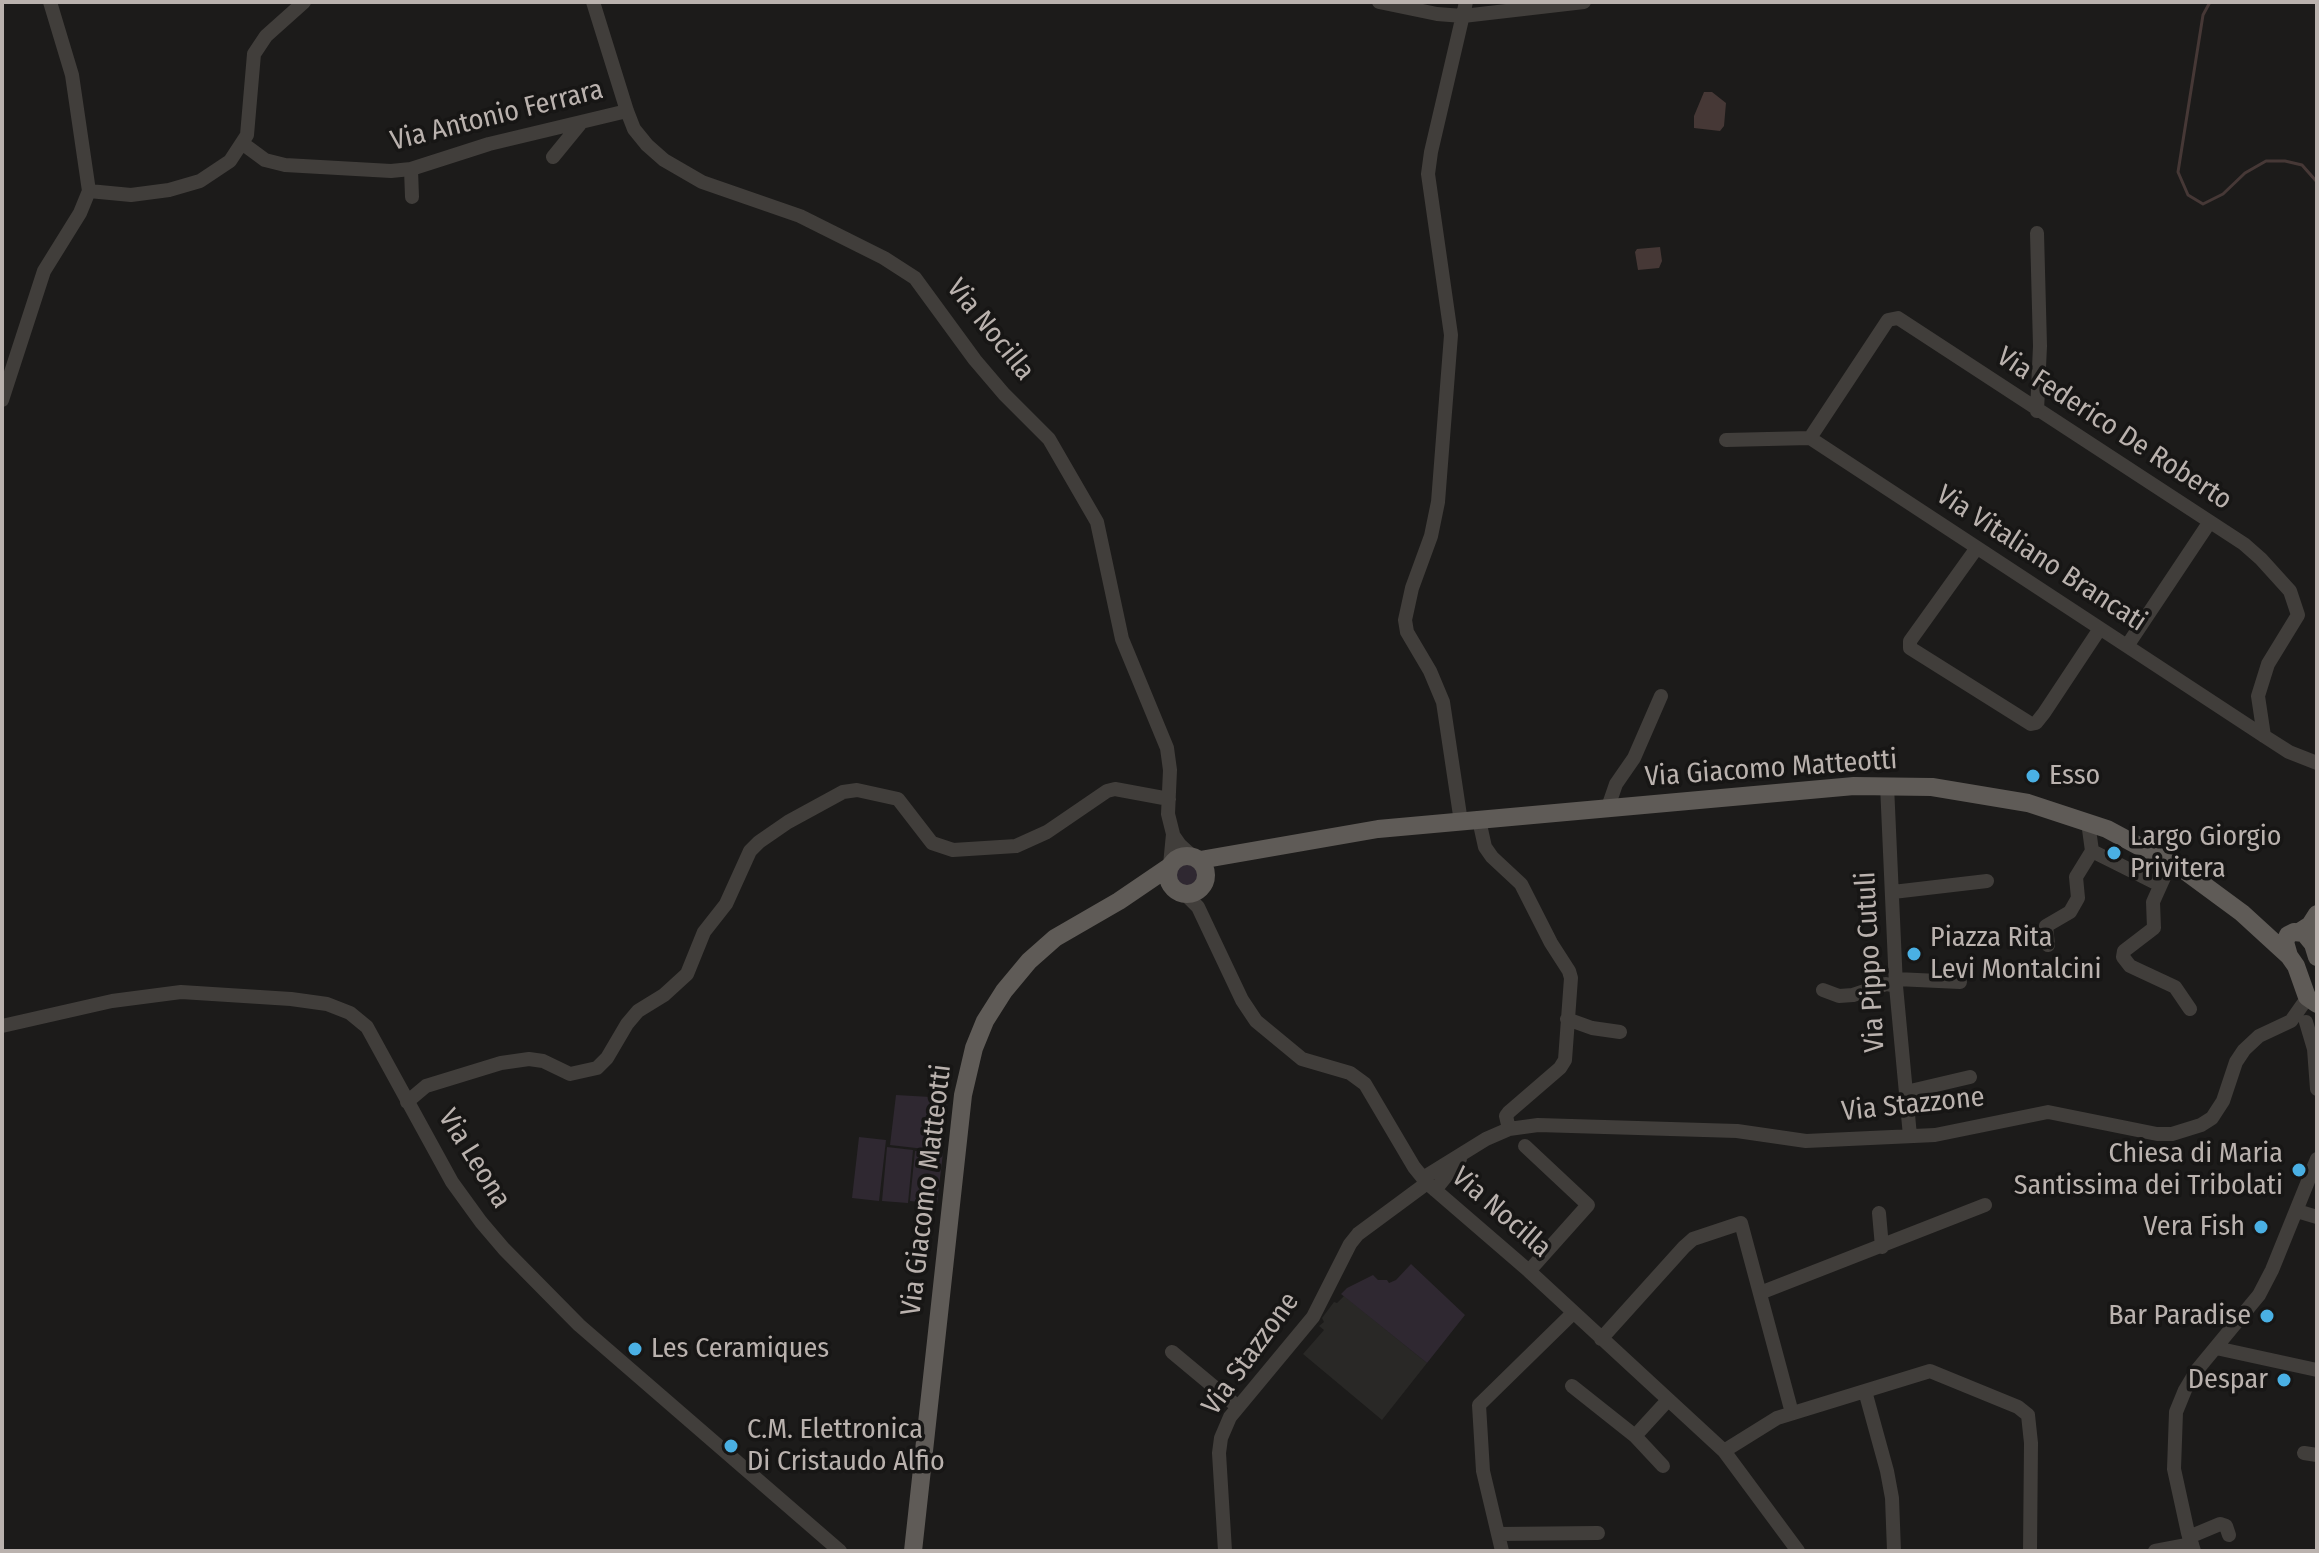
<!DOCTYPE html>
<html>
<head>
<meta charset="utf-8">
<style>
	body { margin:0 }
	#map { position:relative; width:2319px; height:1553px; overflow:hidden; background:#1c1b1a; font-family:"Fira Sans Condensed",sans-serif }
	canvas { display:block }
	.frame { position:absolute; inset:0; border:4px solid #bab2ae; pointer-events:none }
</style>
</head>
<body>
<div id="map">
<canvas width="2319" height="1553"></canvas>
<div class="frame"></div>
</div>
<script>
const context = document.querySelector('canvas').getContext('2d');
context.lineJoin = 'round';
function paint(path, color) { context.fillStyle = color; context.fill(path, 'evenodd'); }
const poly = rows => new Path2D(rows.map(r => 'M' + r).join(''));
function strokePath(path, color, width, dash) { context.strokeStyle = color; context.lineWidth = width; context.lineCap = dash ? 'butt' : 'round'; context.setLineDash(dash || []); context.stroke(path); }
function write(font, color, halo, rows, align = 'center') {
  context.font = font + ' "Fira Sans Condensed",sans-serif'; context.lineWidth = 7; context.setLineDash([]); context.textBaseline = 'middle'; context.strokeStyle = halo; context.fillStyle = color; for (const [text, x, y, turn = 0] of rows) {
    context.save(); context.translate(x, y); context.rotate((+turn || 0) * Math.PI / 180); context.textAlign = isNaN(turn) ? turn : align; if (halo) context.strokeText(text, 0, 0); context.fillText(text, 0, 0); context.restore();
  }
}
paint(poly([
	[1344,1296,1427,1363,1382,1420,1303,1354,1324,1330,1319,1326,1324,1322,1322,1318,1334,1302,1337,1303]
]), '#292826');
paint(poly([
	'1175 874a12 12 0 1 1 24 0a12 12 0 1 1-24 0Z',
	[896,1095,948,1098,942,1151,890,1145],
	[859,1137,886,1140,879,1201,852,1198],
	[887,1147,913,1150,908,1203,882,1201],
	[915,1151,943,1153,937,1204,910,1201],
	[1411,1264,1465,1315,1427,1363,1341,1294,1347,1288,1373,1275,1378,1280,1387,1280,1389,1283,1396,1280]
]), '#2f2831');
paint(poly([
	[1704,92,1712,92,1726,103,1724,126,1720,131,1694,128,1694,116],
	[1660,247,1662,261,1659,268,1638,270,1635,252,1637,249]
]), '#463836');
strokePath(poly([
	[2210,2,2203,15,2178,172,2188,195,2203,204,2223,194,2245,173,2266,161,2285,161,2302,165,2317,182]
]), '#463836', 3);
strokePath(poly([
	[593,2,627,111,634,129,647,145,664,160,702,182,800,216,884,258,915,278,975,360,1004,394,1049,439,1097,522,1122,639,1167,748,1170,770,1168,814,1173,834,1170,865],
	[1379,2,1437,14,1463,16,1584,2],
	[242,143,265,160,285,165,391,171,411,169,489,144,627,111],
	[553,157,580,124],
	[411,169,412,197],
	[89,191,131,195,169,190,200,181,230,161,247,135,254,54,266,36,304,2],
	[2037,233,2040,346,2037,411],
	[2,400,44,271,80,213,89,191,72,75,50,2],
	[1810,438,1888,320,1898,318,2244,544,2261,559,2290,591,2298,615,2268,664,2258,696,2264,736],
	[1726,440,1810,438,2264,736,2289,752,2317,763],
	[1976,549,1910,641,1910,648,2031,724,2036,723,2044,713,2099,630],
	[2127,646,2209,523],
	[1887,785,1896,986,1910,1136],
	[1607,810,1616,784,1634,758,1661,696],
	[1479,820,1485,847,1492,857,1521,884,1551,943,1569,971,1571,978,1565,1060,1560,1068,1509,1112,1506,1116,1509,1129],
	[1461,822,1443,702,1430,671,1407,632,1405,620,1412,588,1431,536,1438,502,1451,335,1428,174,1431,152,1466,2],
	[2088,822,2092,851,2160,885],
	[1173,835,1180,845,1192,856],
	[2171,862,2153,902,2154,928,2124,951,2123,957,2130,966,2175,987,2190,1009],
	[1893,892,1987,881],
	[1185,894,1198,907,1242,1000,1256,1021,1302,1059,1350,1073,1365,1084,1414,1167,1427,1183,1529,1271,1724,1451,1798,1551],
	[2048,945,2046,926,2070,912,2078,898,2076,877,2092,851],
	[1896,979,1960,982],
	[1823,990,1839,996,1853,995,1886,984,1896,986],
	[1567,1019,1592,1028,1620,1032],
	[2306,1022,2314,1049,2317,1089],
	[2,1026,112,1001,181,992,291,999,327,1004,350,1013,367,1027,452,1182,481,1222,504,1249,579,1325,840,1551],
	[1906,1092,1970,1077],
	[407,1102,426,1086,501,1063,529,1059,543,1061,570,1074,597,1068,607,1058,627,1024,638,1011,664,995,687,974,704,932,726,904,750,851,759,842,788,822,843,792,857,790,898,799,932,843,953,850,1016,846,1047,832,1107,791,1115,789,1169,799],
	[1525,1146,1588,1205,1529,1271],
	[1423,1178,1486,1139,1509,1129,1538,1125,1737,1131,1806,1141,1935,1135,2048,1112,2157,1134,2172,1134,2201,1125,2212,1118,2223,1101,2236,1062,2244,1050,2259,1036,2291,1021,2303,1004],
	[1435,1190,1460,1159],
	[2297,1211,2317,1217],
	[1879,1213,1882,1247],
	[1760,1293,1985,1205],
	[1601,1339,1684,1247,1693,1239,1741,1223,1792,1413],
	[2216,1348,2317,1370],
	[1172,1352,1238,1407],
	[1572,1386,1635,1436,1668,1400],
	[1865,1391,1887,1471,1892,1498,1894,1551],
	[1635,1436,1663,1466],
	[1724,1451,1777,1418,1930,1371,2018,1407,2028,1415,2031,1443,2030,1551],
	[2304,1453,2317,1455],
	[1499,1534,1598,1533],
	[2189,1537,2220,1524,2226,1526,2229,1535],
	[1225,1551,1219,1453,1221,1438,1230,1417,1313,1317,1350,1244,1358,1234,1427,1183],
	[1502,1551,1483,1471,1479,1405,1573,1313],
	[2155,1551,2192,1544],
	[2194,1551,2188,1533,2174,1469,2176,1412,2185,1390,2197,1370,2259,1295,2272,1270,2317,1159]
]), '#413e3b', 14);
strokePath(poly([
	'1168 875a19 19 0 1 1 38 0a19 19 0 1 1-38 0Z',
	[1200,860,1378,829,1854,786,1932,787,2028,803,2107,829,2185,871,2242,913,2289,956],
	[2299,932,2310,925,2317,914],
	[2317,957,2313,944,2304,933,2294,932,2288,935,2285,942,2289,956,2296,966,2307,997,2317,1004],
	[913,1551,963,1095,974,1048,985,1021,1004,991,1029,961,1055,938,1119,901,1169,867]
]), '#5f5b57', 18);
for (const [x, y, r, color] of [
	[2033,776,8,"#4ab0e4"],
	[2114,853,8,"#4ab0e4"],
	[1914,954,8,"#4ab0e4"],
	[2299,1170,8,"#4ab0e4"],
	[2261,1227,8,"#4ab0e4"],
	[2267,1316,8,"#4ab0e4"],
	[635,1349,8,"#4ab0e4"],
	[2284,1380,8,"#4ab0e4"],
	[731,1446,8,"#4ab0e4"]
]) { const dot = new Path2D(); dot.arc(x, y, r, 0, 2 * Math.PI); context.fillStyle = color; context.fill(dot); strokePath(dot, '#171615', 3); }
write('28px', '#bab2ae', '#171615', [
	["Via Antonio Ferrara",497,116,-14],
	["Via Nocilla",990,330,51],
	["Via Federico De Roberto",2114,429,33],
	["Via Vitaliano Brancati",2041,559,33],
	["Via Giacomo Matteotti",1771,769,-4],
	["Via Pippo Cutuli",1871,962,-93],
	["Via Stazzone",1913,1105,-6],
	["Via Leona",474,1159,58],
	["Via Giacomo Matteotti",927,1190,-83],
	["Via Nocilla",1501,1213,41],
	["Via Stazzone",1251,1354,-54]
]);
write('28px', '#bab2ae', '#171615', [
	["Esso",2049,776],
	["Largo Giorgio",2130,837],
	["Privitera",2130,869],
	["Piazza Rita",1930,938],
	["Levi Montalcini",1930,970],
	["Chiesa di Maria",2283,1154,"right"],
	["Santissima dei Tribolati",2283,1186,"right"],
	["Vera Fish",2245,1227,"right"],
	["Bar Paradise",2251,1316,"right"],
	["Les Ceramiques",651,1349],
	["Despar",2268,1380,"right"],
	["C.M. Elettronica",747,1430],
	["Di Cristaudo Alfio",747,1462]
], 'left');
</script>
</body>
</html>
